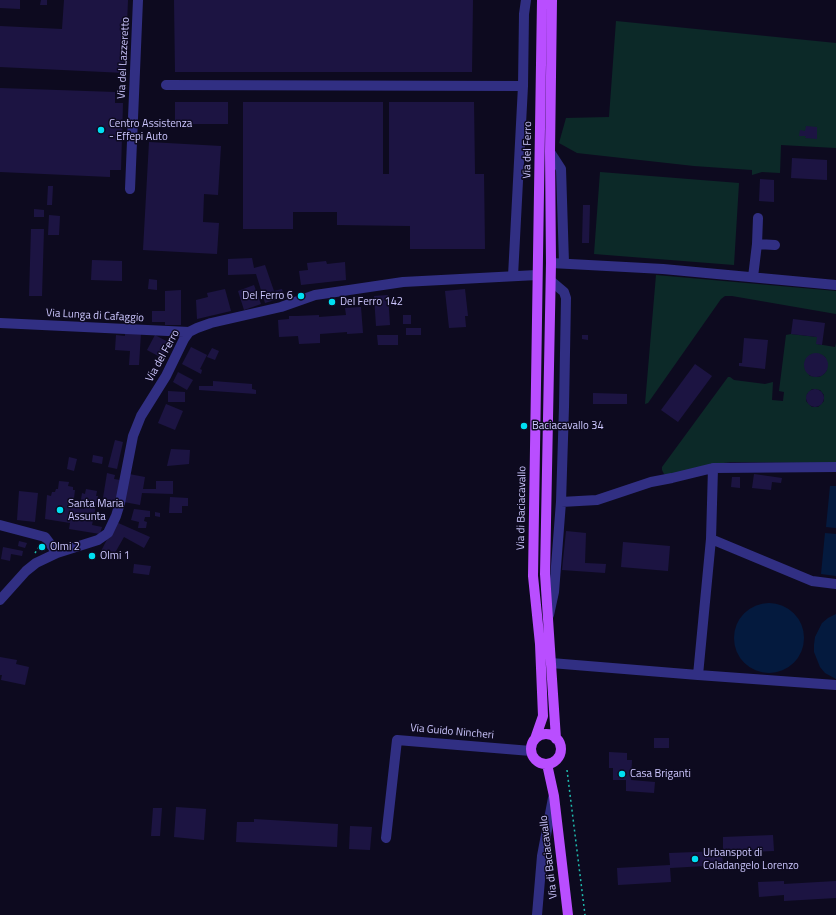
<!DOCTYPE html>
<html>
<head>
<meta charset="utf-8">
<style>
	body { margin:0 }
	canvas { display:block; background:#0d0a1f }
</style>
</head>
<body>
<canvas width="836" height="915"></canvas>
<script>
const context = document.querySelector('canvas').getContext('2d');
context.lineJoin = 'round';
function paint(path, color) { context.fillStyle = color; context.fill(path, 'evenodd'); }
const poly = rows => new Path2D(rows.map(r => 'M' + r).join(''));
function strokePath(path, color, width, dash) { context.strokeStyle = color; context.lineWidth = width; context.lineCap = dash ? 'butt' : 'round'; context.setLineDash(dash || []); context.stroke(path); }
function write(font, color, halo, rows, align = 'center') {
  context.font = font + ' "Titillium Web",sans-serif'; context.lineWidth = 3; context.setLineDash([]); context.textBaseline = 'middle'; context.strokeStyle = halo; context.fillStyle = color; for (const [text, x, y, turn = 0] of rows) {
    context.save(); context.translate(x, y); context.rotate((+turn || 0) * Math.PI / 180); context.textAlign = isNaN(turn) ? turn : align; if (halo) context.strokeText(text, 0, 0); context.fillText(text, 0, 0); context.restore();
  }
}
paint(poly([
	[616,21,836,43,836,148,781,145,780,173,762,172,752,175,752,170,694,166,577,153,559,143,566,118,609,117],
	[600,172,739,183,734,265,594,254],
	[656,275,836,291,836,314,732,296,725,296,721,299,648,403,645,404],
	[791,334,817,337,817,344,835,347,836,343,836,463,731,462,716,464,666,475,664,474,662,470,662,467,728,377,730,377,734,380,765,384,773,382,772,400,783,401,784,392,779,391,786,335],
	[812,354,820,354,825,357,827,362,827,370,824,374,819,377,810,376,805,369,805,361,808,357],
	[812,389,820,390,824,395,824,401,818,407,812,407,806,401,807,394]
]), '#0c2928');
paint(poly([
	[830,486,836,486,836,528,826,527],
	[825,533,836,534,836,576,821,574],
	'734 638a35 35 0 1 1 70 0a35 35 0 1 1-70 0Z',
	[836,614,836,679,825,673,820,667,814,652,814,645,815,637,822,623,828,618]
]), '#041a3e');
paint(poly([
	[0,0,20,0,20,9,0,8],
	[41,0,47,0,47,5,40,5],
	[64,0,128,0,125,73,0,67,0,26,62,29],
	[174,0,473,0,472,72,175,72],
	[0,88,115,92,115,103,123,103,121,170,110,170,110,177,0,172],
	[175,102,228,102,228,124,175,124],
	[243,102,383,102,383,174,389,174,389,102,474,102,475,174,484,174,485,249,410,249,410,226,337,225,337,212,293,212,293,229,243,229],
	[806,126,817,127,817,139,805,138,806,136,799,136,800,130,805,131],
	[149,142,221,146,218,195,204,194,203,222,219,223,217,254,143,250],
	[792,158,827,160,827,180,791,178],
	[760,179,774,180,774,202,759,201],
	[48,186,53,186,52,205,47,205],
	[583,205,590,205,589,243,582,243],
	[34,209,44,210,44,217,34,217],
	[49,215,60,216,59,235,48,235],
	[31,229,44,229,42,296,29,296],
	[252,258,254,268,265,265,274,291,282,289,284,297,265,303,256,274,228,275,228,259],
	[92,260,122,261,122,281,91,280],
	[326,261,327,264,345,262,346,280,301,285,299,271,308,270,307,263],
	[149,279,157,280,157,290,148,289],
	[254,285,261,304,244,310,238,291],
	[225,289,231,311,197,319,196,300,208,297,207,293],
	[465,289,468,316,465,316,466,327,449,328,445,291],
	[181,290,181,325,165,325,165,322,152,322,152,311,165,311,165,291],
	[388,295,390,325,376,326,374,296],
	[361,307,363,333,347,334,347,332,320,334,320,343,299,344,298,336,279,337,278,320,289,319,289,316,297,316,319,315,319,317,346,315,345,308],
	[403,315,411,315,411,324,403,324],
	[793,319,825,323,822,345,816,344,817,337,791,334],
	[406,328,421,328,421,335,406,335],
	[125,332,141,333,139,365,129,365,130,351,115,350,116,335,125,336],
	[155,335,170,343,162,358,147,350],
	[377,335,398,335,398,345,378,345],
	[582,335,588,335,588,340,582,339],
	[744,338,768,340,765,369,739,366,739,363,742,363],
	[191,347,207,355,200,369,202,370,201,374,182,364],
	[212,348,219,351,215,360,207,357],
	'804 365a12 12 0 1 1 24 0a12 12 0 1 1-24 0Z',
	[695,364,712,376,678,422,661,410],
	[178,372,193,380,187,390,173,382],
	[213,381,252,384,252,389,256,390,256,394,199,390,199,386,213,386],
	'806 398a9 9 0 1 1 18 0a9 9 0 1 1-18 0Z',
	[168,391,185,392,185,402,168,402],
	[593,393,627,394,627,404,593,404],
	[166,404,183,411,175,430,158,423],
	[115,440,123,442,117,469,108,467],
	[171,449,190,450,189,464,167,466],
	[93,455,103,457,102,464,92,462],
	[69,457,77,459,74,471,67,469],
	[107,473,115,475,114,479,120,480,115,508,102,504],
	[129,474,145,477,143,489,156,489,156,481,173,481,173,494,142,493,140,505,124,502],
	[754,474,782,478,781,483,772,482,771,490,752,488],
	[732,477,740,477,740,488,731,487],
	[59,481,69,482,68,486,73,487,73,490,75,490,73,507,84,509,84,507,80,506,82,493,85,494,86,489,97,491,96,496,98,496,92,525,102,527,100,534,69,529,70,523,45,519,47,495,51,496,52,492,55,492,56,489,58,489],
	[19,491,38,493,35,522,17,520],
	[170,497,188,498,188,506,182,506,182,513,169,513],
	[134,509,150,511,150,517,145,517,144,521,147,522,146,528,138,528,139,522,131,520],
	[155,512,160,513,160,517,155,516],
	[116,522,150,537,144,548,124,537,112,558,100,553],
	[566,531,586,533,585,563,606,564,605,573,562,570],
	[19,541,27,543,25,548,18,546],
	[623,542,670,546,668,571,621,567],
	[3,547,23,551,22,556,11,554,10,561,1,559],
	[134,564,151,566,149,575,133,573],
	[0,657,17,660,16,664,29,667,25,685,1,680,2,675,0,675],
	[654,738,669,738,669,748,654,748],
	[609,752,627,753,627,760,632,760,631,780,655,782,654,793,626,791,626,780,613,780,613,768,609,768],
	[176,807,206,809,204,840,174,837],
	[153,808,162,808,160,836,151,836],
	[254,819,338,824,337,847,236,842,237,822,254,822],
	[350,826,372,827,370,850,349,849],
	[773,835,774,851,722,853,723,865,670,868,671,882,618,885,617,868,670,865,669,853,723,851,723,837],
	[784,881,784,884,836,881,836,898,784,901,784,895,759,897,758,882]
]), '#1c1442');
strokePath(poly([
	[35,553,40,545],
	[567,770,585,915]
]), '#1fbbae', 1.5, [2, 3]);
strokePath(poly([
	[166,85,523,86],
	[550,152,561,169,564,263],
	[130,189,138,0],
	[757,244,758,218],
	[551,263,663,269,836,285],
	[513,276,523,86,524,14,526,0],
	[753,277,757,244,775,245],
	[0,323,189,332],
	[713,468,711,539,698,675,836,685],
	[561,502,597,500,651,482,672,478,713,468,836,467],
	[0,525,45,537,57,553],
	[711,539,812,581,836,584],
	[0,600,26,571,36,563,57,553,98,540,108,533,116,516,120,503,133,436,141,416,166,376,184,339,189,332,197,328,211,323,281,307,315,295,329,293,403,282,537,275],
	[549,615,554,592,561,502,564,407,566,298,564,292,551,281],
	[551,663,698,675],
	[386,838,397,740,531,751],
	[537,915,542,856,553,798]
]), '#312f83', 10);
strokePath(poly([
	[552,0,550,152,551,263,545,574,556,739],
	'531 749a15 15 0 1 1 30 0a15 15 0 1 1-30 0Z',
	[535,739,543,716,540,644,533,576,542,0],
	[547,764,554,796,568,915]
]), '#b94eff', 10);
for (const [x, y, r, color] of [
	[101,130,4,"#00dff2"],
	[301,296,4,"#00dff2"],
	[332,302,4,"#00dff2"],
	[524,426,4,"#00dff2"],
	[60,510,4,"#00dff2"],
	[42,547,4,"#00dff2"],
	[92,556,4,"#00dff2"],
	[622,774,4,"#00dff2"],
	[695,859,4,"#00dff2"]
]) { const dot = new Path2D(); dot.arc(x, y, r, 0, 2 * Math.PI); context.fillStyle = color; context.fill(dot); strokePath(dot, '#0d0a1f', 1.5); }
write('11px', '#cdc7ff', '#0d0a1f', [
	["Via del Lazzeretto",124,58,-87],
	["Via del Ferro",528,150,-89],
	["Via Lunga di Cafaggio",95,316,3],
	["Via del Ferro",163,356,-61],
	["Via di Baciacavallo",522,508,-89],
	["Via Guido Nincheri",452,732,5],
	["Via di Baciacavallo",549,857,-97]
]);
write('11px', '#cdc7ff', '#0d0a1f', [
	["Centro Assistenza",109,124],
	["- Effepi Auto",109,137],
	["Del Ferro 6",293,296,"right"],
	["Del Ferro 142",340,302],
	["Baciacavallo 34",532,426],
	["Santa Maria",68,504],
	["Assunta",68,517],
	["Olmi 2",50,547],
	["Olmi 1",100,556],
	["Casa Briganti",630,774],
	["Urbanspot di",703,853],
	["Coladangelo Lorenzo",703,866]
], 'left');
</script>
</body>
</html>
